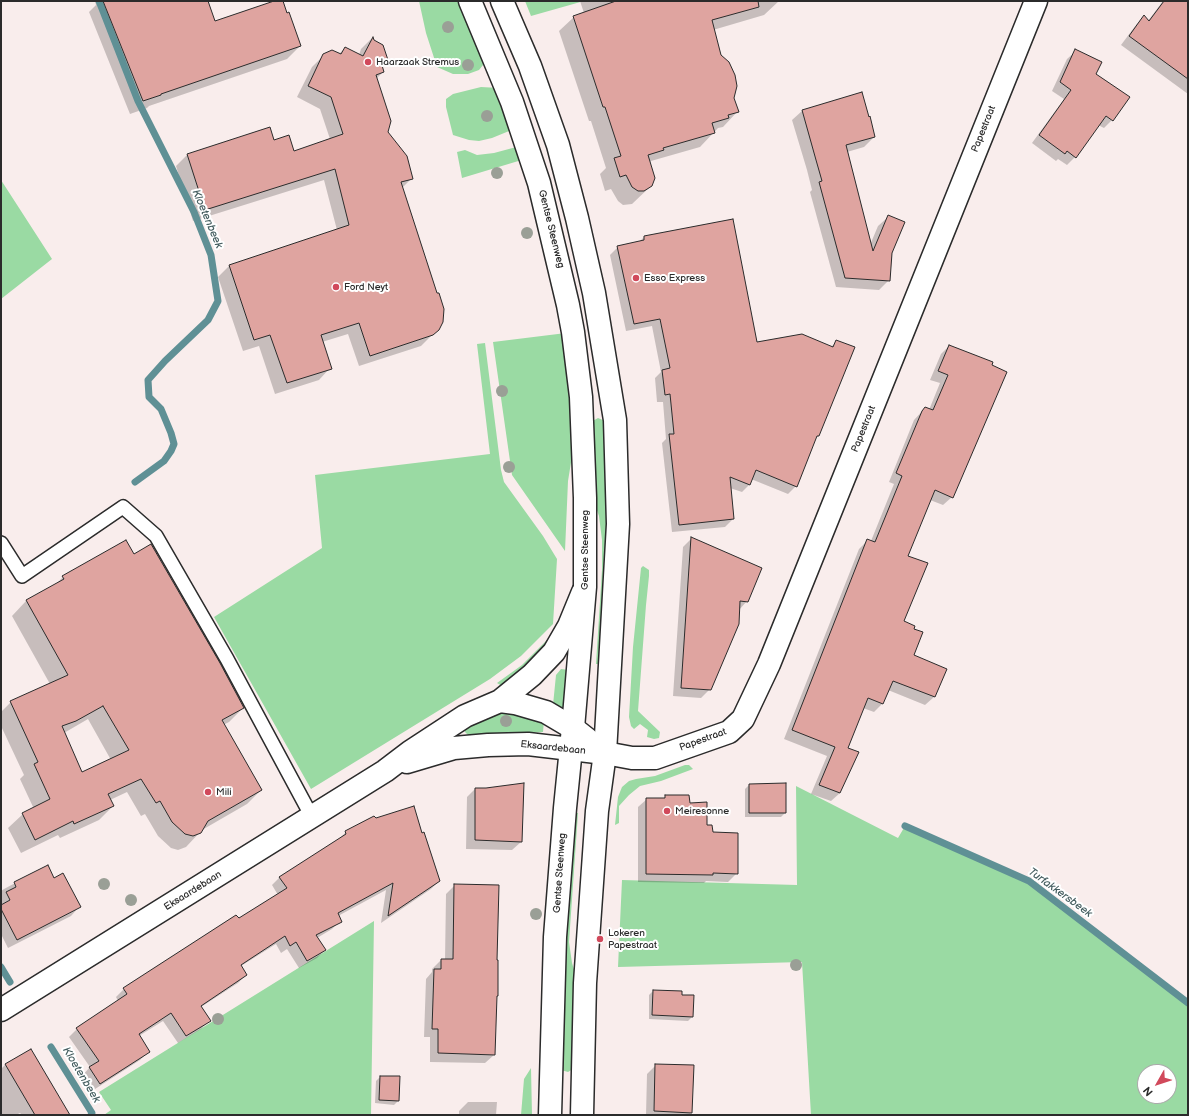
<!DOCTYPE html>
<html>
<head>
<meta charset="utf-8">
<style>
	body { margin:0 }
	#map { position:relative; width:1189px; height:1116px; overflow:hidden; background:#f9edec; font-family:"Balsamiq Sans",sans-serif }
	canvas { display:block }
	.frame { position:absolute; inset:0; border:2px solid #2b2b2b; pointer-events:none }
	.north { position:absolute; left:1137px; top:1064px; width:40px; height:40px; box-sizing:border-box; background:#fff; border:1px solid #aaa; border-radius:50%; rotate:231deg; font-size:11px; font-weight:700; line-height:16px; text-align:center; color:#2b2b2b }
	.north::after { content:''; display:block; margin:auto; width:14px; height:18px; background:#d1495b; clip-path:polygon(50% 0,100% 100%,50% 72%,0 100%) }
</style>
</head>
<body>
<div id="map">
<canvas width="1189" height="1116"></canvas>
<div class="frame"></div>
<div class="north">N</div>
</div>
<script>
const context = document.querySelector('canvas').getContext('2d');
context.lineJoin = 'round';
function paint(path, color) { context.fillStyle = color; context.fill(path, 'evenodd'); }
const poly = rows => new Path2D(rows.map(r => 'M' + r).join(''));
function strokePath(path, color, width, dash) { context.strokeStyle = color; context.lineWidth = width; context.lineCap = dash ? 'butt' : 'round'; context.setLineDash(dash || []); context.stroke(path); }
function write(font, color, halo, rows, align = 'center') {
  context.font = font + ' "Balsamiq Sans",sans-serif'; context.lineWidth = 4; context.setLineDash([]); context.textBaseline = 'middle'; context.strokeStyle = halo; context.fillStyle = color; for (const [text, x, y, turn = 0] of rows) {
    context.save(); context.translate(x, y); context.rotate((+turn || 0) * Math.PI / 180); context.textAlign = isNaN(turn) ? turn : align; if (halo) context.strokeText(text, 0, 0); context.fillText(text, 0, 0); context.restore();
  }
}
paint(poly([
	[419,1,461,1,487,60,479,70,468,74,453,74,437,67,426,33],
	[525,1,584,1,531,16],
	[481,87,499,88,514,129,492,138,479,141,469,140,453,135,446,107,446,99,453,94],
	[520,146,525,159,462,178,457,152,465,150,477,155,494,153],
	[1,180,52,259,1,299],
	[566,333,574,444,568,481,565,551,512,475,493,342],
	[485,343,501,470,504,482,543,536,557,559,553,624,521,656,490,679,311,789,214,617,322,548,315,475,490,454,477,344],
	[598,418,605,421,609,492,602,664,596,664,602,570,602,540,599,516,593,499,591,422],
	[643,566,649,570,649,576,646,605,638,711,660,732,659,738,654,739,647,737,648,730,640,724,634,729,631,726,629,717,633,647,641,568],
	[552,635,549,642,505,688,497,683,522,665],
	[561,669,569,670,564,708,553,705,556,675],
	[507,711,544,721,543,732,469,736,465,732,464,729,482,716],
	[685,765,689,765,693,769,661,781,640,786,629,795,619,806,619,823,615,825,618,797,622,787,629,781,636,779,655,776],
	[796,786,898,838,905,826,1029,881,1188,1003,1188,1115,811,1115,802,962,618,967,622,880,797,885],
	[1145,1072,1169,1072,1169,1096,1145,1096],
	[571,812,578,813,569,942,572,963,576,976,573,1069,568,1072,561,1070,558,1062],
	[374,921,371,1115,104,1115,111,1110,99,1092],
	[531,1068,532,1115,521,1115,524,1079]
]), '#9adaa3');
paint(poly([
	[95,1,207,1,214,23,277,1,282,1,300,46,287,59,149,106,147,108,130,114,89,12,96,5],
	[580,1,779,1,764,15,713,30,737,112,723,127,718,128,700,147,651,161,649,163,652,185,632,204,623,205,618,201,611,189,605,191,600,174,606,168,591,121,589,121,559,31,574,17,584,13],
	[1163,1,1188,1,1188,94,1121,45,1136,25,1144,16,1148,21],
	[372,38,387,60,381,66,383,72,376,79,386,132,412,178,402,188,438,329,421,346,359,366,348,334,322,342,330,368,319,380,275,394,259,346,243,351,218,277,229,266,337,230,324,180,193,221,176,166,187,155,270,128,274,142,294,152,330,139,320,109,297,97,312,67,324,55,339,54,345,48,359,55,361,49],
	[1076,51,1094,74,1129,98,1112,120,1104,128,1098,125,1075,157,1067,165,1058,159,1056,161,1032,143,1064,99,1052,91,1067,59],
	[802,111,874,137,864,147,847,152,870,245,878,226,888,217,892,252,889,280,879,290,836,287,810,192,812,190,807,170,792,120],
	[644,237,756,343,831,347,837,341,818,436,814,439,796,486,788,494,751,479,750,484,742,492,730,488,733,519,725,527,672,532,662,443,666,439,663,402,657,402,655,378,661,372,652,326,626,331,610,255,618,247,639,242],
	[949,346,952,497,943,505,930,500,907,556,903,622,913,656,945,669,934,697,925,705,888,690,882,704,874,712,863,708,847,748,840,793,831,801,811,794,827,756,784,739,859,549,868,540,871,541,894,484,889,482,914,420,925,408,929,410,940,383,930,380,941,354],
	[691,539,747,601,739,610,710,689,701,698,673,696,683,547],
	[133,555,243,708,229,722,223,725,261,790,247,804,202,830,186,847,178,850,171,848,158,836,145,814,141,816,127,792,110,800,113,806,99,820,60,838,58,835,21,853,8,828,23,814,34,809,20,779,24,775,1,726,1,712,11,702,50,684,12,616,26,601,55,585,63,577],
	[88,719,111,760,82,774,64,733],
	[749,785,785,813,781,817,745,817,745,789],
	[475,789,521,842,512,850,466,849,467,797],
	[666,796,689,804,712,833,737,873,728,882,706,881,704,883,638,882,638,807,647,799,663,799],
	[346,832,439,881,431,889,381,923,386,890,338,916,340,921,332,929,317,938,325,950,317,958,299,968,287,949,281,953,276,944,241,966,246,975,238,983,201,1007,209,1021,201,1029,178,1043,163,1021,139,1036,148,1052,140,1060,92,1091,82,1076,90,1067,69,1037,77,1029,118,1001,116,997,124,989,278,895,272,885,280,877,338,840],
	[47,866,53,879,79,907,71,916,8,948,1,934,1,891,4,889],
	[455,885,494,1055,485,1063,430,1062,430,1037,424,1037,426,979,432,972,432,969,441,960,445,960,446,894],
	[653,991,681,996,692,1017,688,1021,649,1019,649,995],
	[30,1050,67,1115,22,1115,20,1113,16,1115,1,1115,1,1069,5,1065],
	[656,1065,691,1113,689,1115,646,1115,647,1074],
	[380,1077,398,1101,394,1105,375,1103,376,1081],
	[468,1102,497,1102,496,1115,459,1115,459,1111]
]), '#0003');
strokePath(poly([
	[99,1,138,101,194,212,211,255,218,301,208,320,165,361,148,380,149,397,161,409,171,433,174,444,171,451,164,461,135,482],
	[905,826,1029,881,1188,1003],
	[1,967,10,982],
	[51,1047,92,1113,91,1115]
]), '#5f9095', 7);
const building = poly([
	[103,1,208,1,215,21,274,1,283,1,287,13,289,12,301,46,161,94,161,95,143,101,103,1],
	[616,1,758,1,759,7,712,20,721,55,729,62,735,75,737,86,734,98,739,112,728,115,729,118,712,123,715,133,663,148,664,150,648,155,655,178,652,186,644,191,638,191,632,187,626,175,620,177,614,158,621,156,605,107,603,107,573,16,616,1],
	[1164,1,1188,1,1188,79,1129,36,1144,15,1149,21,1164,1],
	[373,37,374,40,383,45,388,60,381,62,384,72,376,75,391,121,388,132,407,156,413,179,401,182,437,293,439,293,444,309,443,322,439,330,433,335,370,356,359,323,321,335,332,369,287,383,270,335,254,340,229,265,349,225,335,169,205,210,187,154,270,127,274,140,289,135,294,151,343,134,331,97,308,86,323,54,332,50,341,54,345,47,363,56,373,37],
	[1075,49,1102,62,1096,74,1130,97,1113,121,1106,116,1076,158,1067,151,1065,154,1039,135,1071,90,1060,82,1075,49],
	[862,92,869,117,870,116,875,137,846,145,873,251,888,215,905,222,892,253,890,281,845,278,819,182,822,181,816,160,802,110,862,92],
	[733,219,757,342,802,334,833,347,836,340,855,347,819,436,817,436,797,487,756,470,750,485,730,477,734,519,679,525,669,434,674,434,670,394,665,395,662,370,670,368,660,319,634,324,617,246,644,240,644,236,733,219],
	[949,345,993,362,992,365,1007,372,953,498,935,490,908,556,928,563,904,621,915,626,914,629,923,632,914,655,947,669,935,697,893,681,883,704,868,698,848,748,859,752,840,793,819,785,835,747,792,730,867,539,875,542,902,476,896,473,922,411,925,407,933,410,948,375,938,371,949,345],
	[691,537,762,568,748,602,740,601,739,624,711,690,681,688,691,537],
	[126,540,134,554,151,544,220,663,244,708,222,720,262,790,208,821,201,833,193,836,185,834,172,822,160,801,156,803,141,779,108,794,114,806,74,824,73,821,35,840,22,813,50,799,34,764,38,762,10,701,68,675,26,600,64,579,62,576,126,540],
	[103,706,129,750,82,772,62,726,76,721,103,706],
	[524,783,522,842,475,840,475,788,486,788,524,783],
	[786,783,786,813,749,813,749,784,786,783],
	[665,795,689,795,690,803,707,802,707,825,712,825,713,832,738,833,738,874,713,873,713,875,646,874,646,798,665,798,665,795],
	[414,806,422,833,424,832,440,881,388,916,393,883,338,913,342,922,316,935,326,950,307,961,296,942,290,946,285,936,241,965,247,975,201,1006,211,1021,186,1036,171,1013,139,1034,150,1052,100,1084,89,1067,99,1061,76,1028,127,994,123,988,236,915,239,918,287,888,279,877,346,834,345,831,374,816,376,818,414,806],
	[48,865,54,878,63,873,81,907,17,940,1,909,1,905,10,900,6,892,16,887,14,882,48,865],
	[454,884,499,885,497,960,498,960,498,996,497,996,495,1055,438,1053,438,1029,432,1029,434,969,441,969,441,959,453,959,454,884],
	[653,990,682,991,682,995,694,995,693,1017,652,1015,653,990],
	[31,1049,70,1115,35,1115,5,1064,31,1049],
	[655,1064,694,1065,692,1113,654,1111,655,1064],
	[380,1076,400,1076,399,1101,379,1100,380,1076]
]);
paint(building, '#dfa4a0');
strokePath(building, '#2b2b2b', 1);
const lane = poly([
	[1,543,22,576,123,507,156,536,227,659,312,817]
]);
const street = poly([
	[605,753,632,758,655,758,729,732,743,719,769,664,1036,1]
]);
const secondary = poly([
	[500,701,515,703,546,712,573,728,587,739],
	[407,762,454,748,488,745,528,744,605,753],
	[1,1010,385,771,410,752,465,716,500,701,532,675,554,652,569,626,583,592]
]);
const primary = poly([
	[470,1,512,102,539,183,568,305,573,332,581,397,585,498,585,587,573,728,565,808,555,937,550,1115],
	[502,1,530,66,558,145,577,218,594,293,615,420,618,524,605,753,597,811,585,983,582,1115]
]);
strokePath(lane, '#2b2b2b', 16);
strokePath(street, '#2b2b2b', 25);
strokePath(secondary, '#2b2b2b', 25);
strokePath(primary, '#2b2b2b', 25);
strokePath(lane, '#fff', 13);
strokePath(street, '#fff', 22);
strokePath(secondary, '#fff', 22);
strokePath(primary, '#fff', 22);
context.fillStyle = '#9a9f96';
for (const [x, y] of [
	[448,27],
	[468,65],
	[487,116],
	[497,173],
	[527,233],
	[502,391],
	[509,467],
	[506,721],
	[104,884],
	[131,900],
	[536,914],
	[796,965],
	[218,1019]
]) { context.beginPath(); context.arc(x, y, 6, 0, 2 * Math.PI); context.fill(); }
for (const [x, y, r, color] of [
	[368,62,4,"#d1495b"],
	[636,278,4,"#d1495b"],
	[336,287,4,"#d1495b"],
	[208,792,4,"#d1495b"],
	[667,811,4,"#d1495b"],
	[600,939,4,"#d1495b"]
]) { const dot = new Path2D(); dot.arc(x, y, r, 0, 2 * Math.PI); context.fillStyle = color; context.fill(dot); strokePath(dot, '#fff', 1.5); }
write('10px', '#2b2b2b', '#fff', [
	["Haarzaak Stremus",376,62],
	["Esso Express",644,278],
	["Ford Neyt",344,287],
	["Mili",216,792],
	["Meiresonne",675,811],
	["Lokeren",608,933],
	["Papestraat",608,945]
], 'left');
write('10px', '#2b2b2b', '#fff', [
	["Papestraat",984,129,-68],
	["Gentse Steenweg",551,229,76],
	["Papestraat",864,429,-68],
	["Gentse Steenweg",585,550,-90],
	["Papestraat",703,740,-20],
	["Eksaardebaan",553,748,6],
	["Gentse Steenweg",560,873,-86],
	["Eksaardebaan",193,891,-32]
]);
write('italic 11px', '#455e60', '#fff', [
	["Kloetenbeek",207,219,67],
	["Turfakkersbeek",1060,893,36],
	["Kloetenbeek",81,1075,59]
]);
</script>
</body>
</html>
